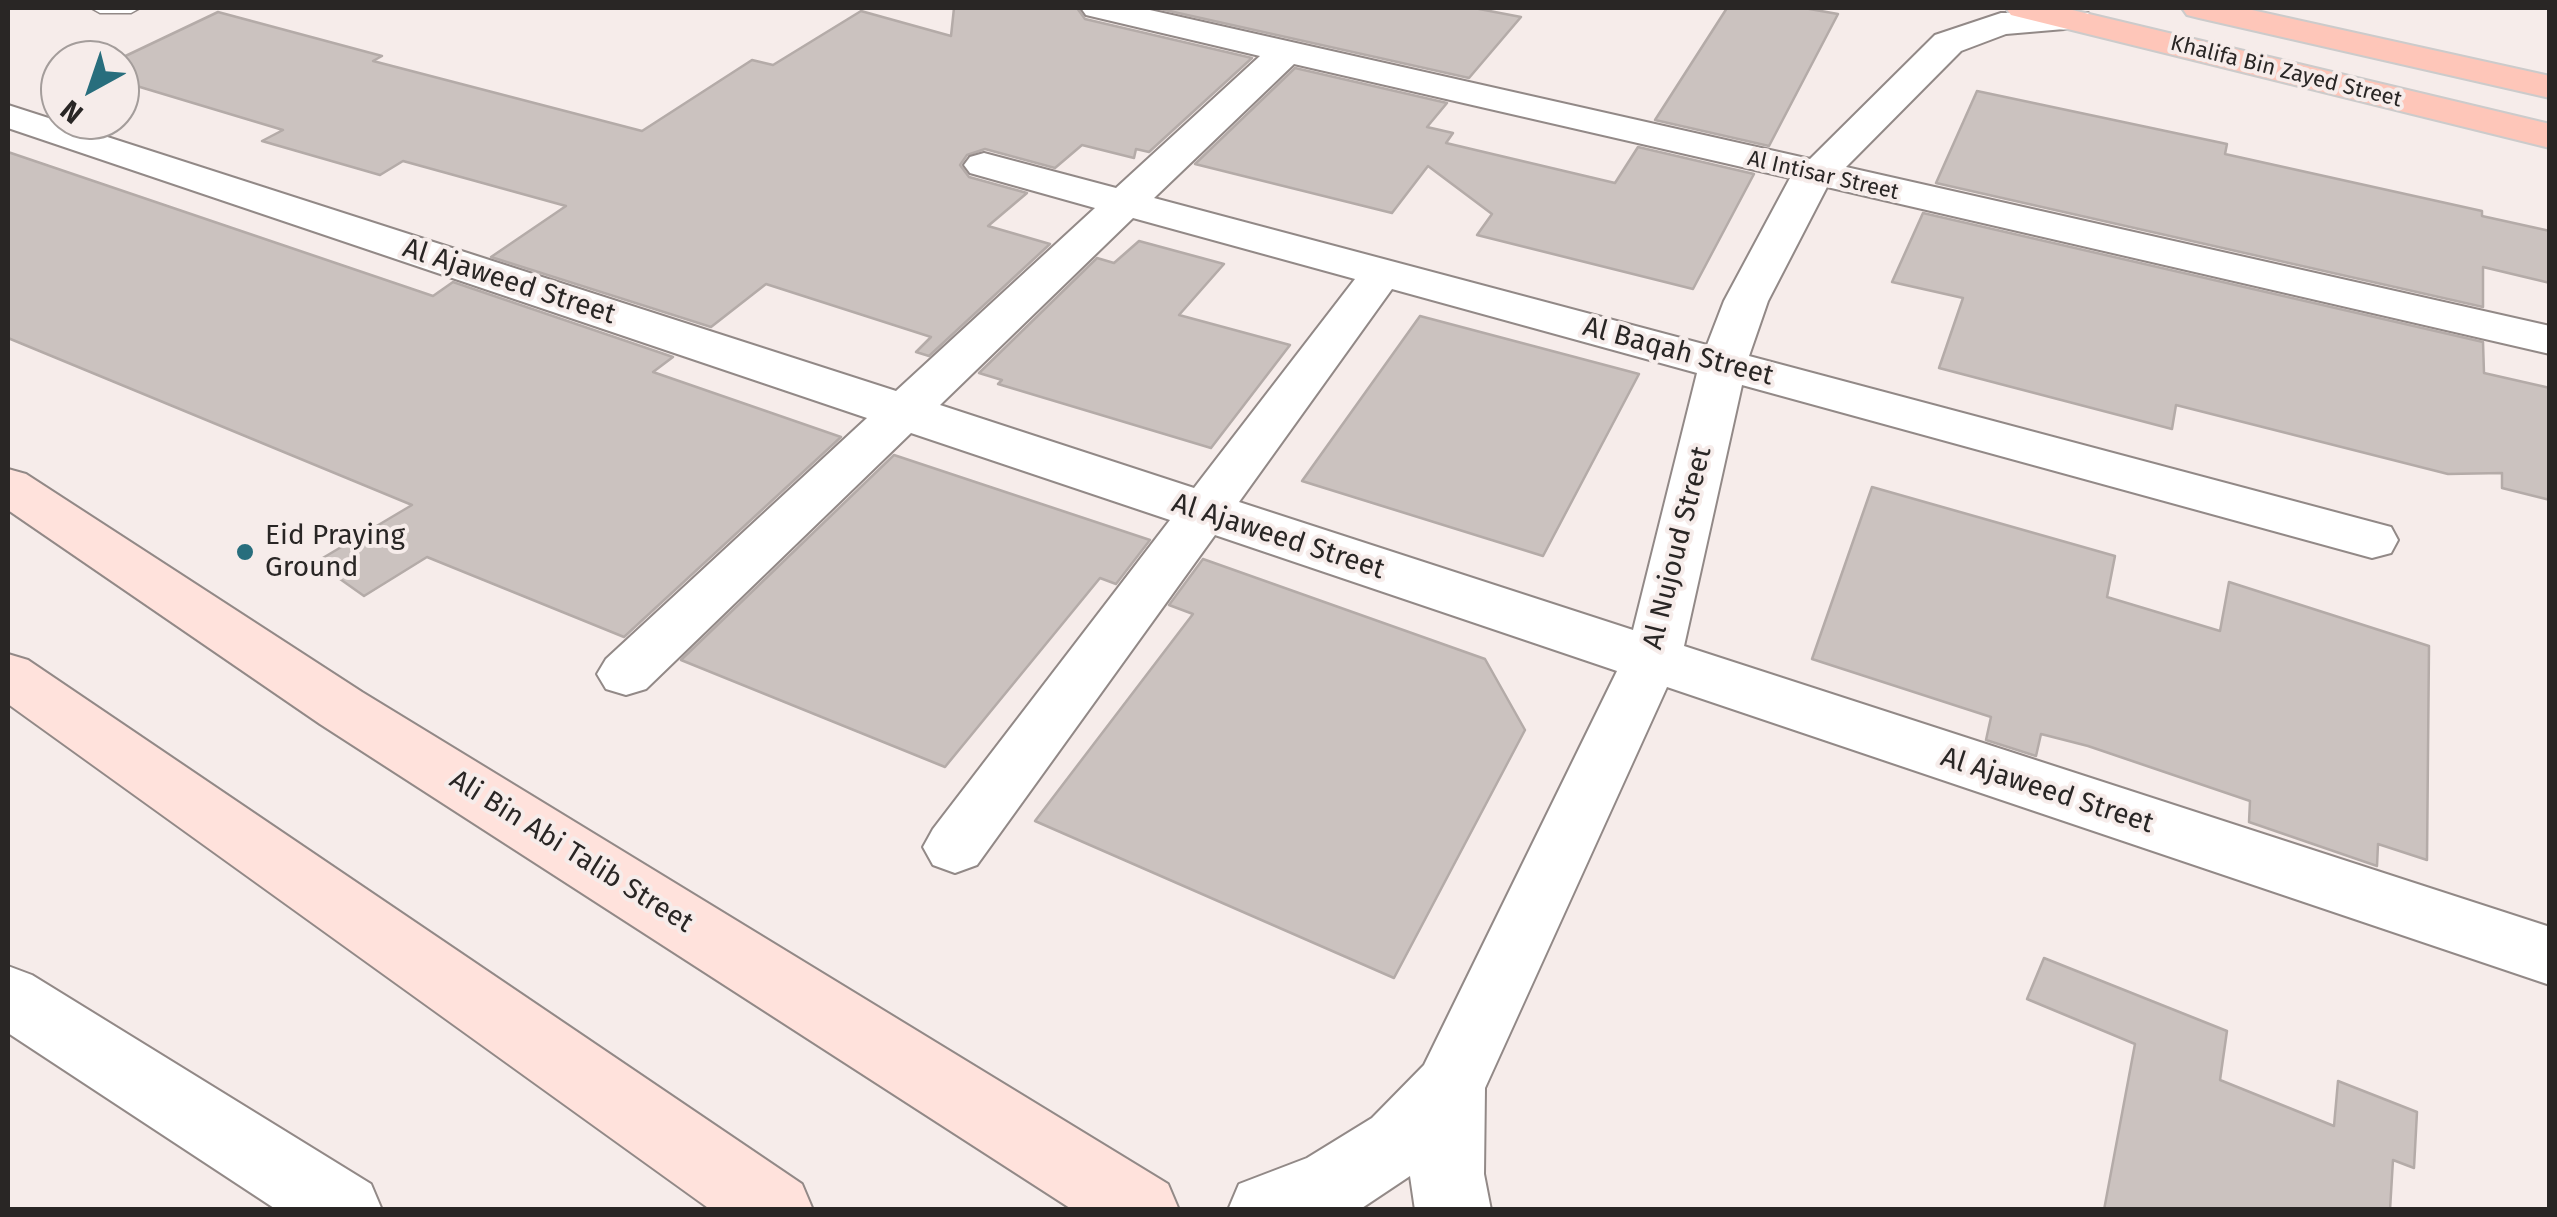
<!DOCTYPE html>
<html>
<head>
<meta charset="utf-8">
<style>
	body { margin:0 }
	#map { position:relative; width:2557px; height:1217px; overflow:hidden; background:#f6ecea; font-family:"Fira Sans",sans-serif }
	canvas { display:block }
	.frame { position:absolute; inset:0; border:10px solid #292625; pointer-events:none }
	.north { position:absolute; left:40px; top:40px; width:100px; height:100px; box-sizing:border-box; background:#f6ecea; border:2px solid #a49d9b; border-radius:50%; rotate:220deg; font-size:28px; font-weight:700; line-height:40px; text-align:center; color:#292625 }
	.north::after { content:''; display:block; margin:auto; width:35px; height:45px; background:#286e7d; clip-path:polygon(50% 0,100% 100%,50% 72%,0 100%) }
</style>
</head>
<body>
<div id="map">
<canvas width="2557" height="1217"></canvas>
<div class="frame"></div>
<div class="north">N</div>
</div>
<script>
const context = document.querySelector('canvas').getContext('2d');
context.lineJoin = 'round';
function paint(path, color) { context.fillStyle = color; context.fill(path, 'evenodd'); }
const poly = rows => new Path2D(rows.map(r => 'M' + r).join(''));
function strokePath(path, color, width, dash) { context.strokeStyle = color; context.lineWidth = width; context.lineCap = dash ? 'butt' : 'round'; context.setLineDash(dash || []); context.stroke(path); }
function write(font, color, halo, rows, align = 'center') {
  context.font = font + ' "Fira Sans",sans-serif'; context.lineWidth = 8; context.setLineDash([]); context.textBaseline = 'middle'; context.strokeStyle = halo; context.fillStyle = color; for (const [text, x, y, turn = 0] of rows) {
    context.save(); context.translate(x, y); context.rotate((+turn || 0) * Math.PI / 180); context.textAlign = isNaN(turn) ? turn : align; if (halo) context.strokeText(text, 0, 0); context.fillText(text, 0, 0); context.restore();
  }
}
const building = poly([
	[954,8,1077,8,1085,19,1252,58,1149,152,1136,149,1134,158,1082,145,1055,168,985,149,967,155,960,165,969,177,1027,193,988,226,1050,244,929,356,916,352,931,337,766,284,711,327,491,257,566,206,403,161,380,175,262,141,283,130,120,81,117,60,218,12,382,56,373,61,642,131,752,60,773,65,861,11,951,36,954,8],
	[1156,8,1474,8,1521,17,1469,78,1156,8],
	[1727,8,1804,8,1838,14,1769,146,1655,120,1727,8],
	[1295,68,1447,103,1427,127,1453,133,1446,143,1615,183,1638,147,1754,174,1693,289,1477,235,1492,214,1428,166,1392,213,1195,164,1295,68],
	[1977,91,2227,144,2225,154,2482,211,2482,216,2550,231,2550,283,2483,267,2483,307,1936,183,1977,91],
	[8,152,433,296,453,282,673,357,653,372,841,437,624,637,427,557,364,596,316,562,412,505,8,338,8,152],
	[1923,213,2483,342,2484,373,2550,388,2550,500,2502,488,2502,473,2448,474,2176,405,2172,429,1939,368,1963,298,1892,282,1923,213],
	[1139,241,1224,264,1179,315,1290,345,1211,448,998,384,1002,380,979,373,1097,258,1114,263,1139,241],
	[1420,316,1639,374,1543,556,1302,481,1420,316],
	[894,455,1150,540,1116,584,1100,578,945,767,681,660,894,455],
	[1872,487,2115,556,2107,597,2220,631,2229,582,2429,646,2427,860,2378,844,2377,866,2249,822,2250,801,2088,746,2041,734,2036,756,1986,740,1991,717,1812,659,1872,487],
	[1203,559,1485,659,1525,730,1394,978,1035,821,1193,614,1169,605,1203,559],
	[2044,958,2227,1031,2220,1080,2334,1126,2338,1081,2417,1112,2414,1168,2393,1160,2390,1210,2104,1210,2135,1044,2027,999,2044,958]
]);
paint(building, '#cbc2bf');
strokePath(building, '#b4aba8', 2.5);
const lane = poly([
	[91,8,140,8,131,13,100,13,91,8]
]);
const street = poly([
	[1081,8,1141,8,1810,159,1935,35,2001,13,2088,13,2093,20,2088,27,2006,34,1961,51,1846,167,2550,326,2550,354,1827,187,1768,301,1749,356,2391,527,2398,540,2391,553,2372,558,1742,385,1684,646,2550,927,2550,985,1667,687,1485,1088,1484,1174,1491,1210,1415,1210,1410,1176,1359,1210,1228,1210,1239,1184,1307,1158,1372,1118,1424,1065,1617,671,1215,535,977,865,955,873,933,865,923,847,933,829,1170,520,911,433,646,689,626,695,606,689,597,674,606,659,867,418,8,128,8,105,896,391,1095,208,970,173,964,165,970,157,984,153,1116,188,1260,56,1086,15,1081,8],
	[1294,64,1790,178,1724,301,1707,345,1154,198,1294,64],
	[1133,218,1355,279,1194,488,940,405,1133,218],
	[1392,289,1697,373,1633,630,1239,502,1392,289],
	[8,966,32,975,371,1184,382,1210,277,1210,8,1033,8,966]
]);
const secondary = poly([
	[8,469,26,474,362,692,1168,1184,1179,1210,1073,1210,320,724,8,510,8,469],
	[8,654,28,660,802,1184,813,1210,711,1210,8,704,8,654]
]);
const primary = poly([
	[2006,8,2064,8,2550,124,2550,148,2011,15,2006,8],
	[2182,8,2243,8,2550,76,2550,98,2199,18,2187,15,2182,8]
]);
strokePath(lane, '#928987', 3);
strokePath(street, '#928987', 4);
strokePath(secondary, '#928987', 4);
strokePath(primary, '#cccbcb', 4);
paint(lane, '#fff');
paint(street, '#fff');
paint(secondary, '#ffe2dc');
paint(primary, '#fec6b9');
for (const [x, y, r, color] of [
	[245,552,10,"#286e7d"]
]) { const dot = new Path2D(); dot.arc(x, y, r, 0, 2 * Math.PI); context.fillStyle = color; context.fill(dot); strokePath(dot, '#f6ecea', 4); }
write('22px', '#292625', '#f6ecea', [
	["Khalifa Bin Zayed Street",2286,72,14],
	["Al Intisar Street",1823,176,13]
]);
write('28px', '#292625', '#f6ecea', [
	["Al Ajaweed Street",509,282,18],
	["Al Baqah Street",1678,352,15],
	["Al Ajaweed Street",1278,537,18],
	["Al Nujoud Street",1678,548,-76],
	["Al Ajaweed Street",2047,791,18],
	["Ali Bin Abi Talib Street",571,852,32]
]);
write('28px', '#292625', '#f6ecea', [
	["Eid Praying",265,536],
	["Ground",265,568]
], 'left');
</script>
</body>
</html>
